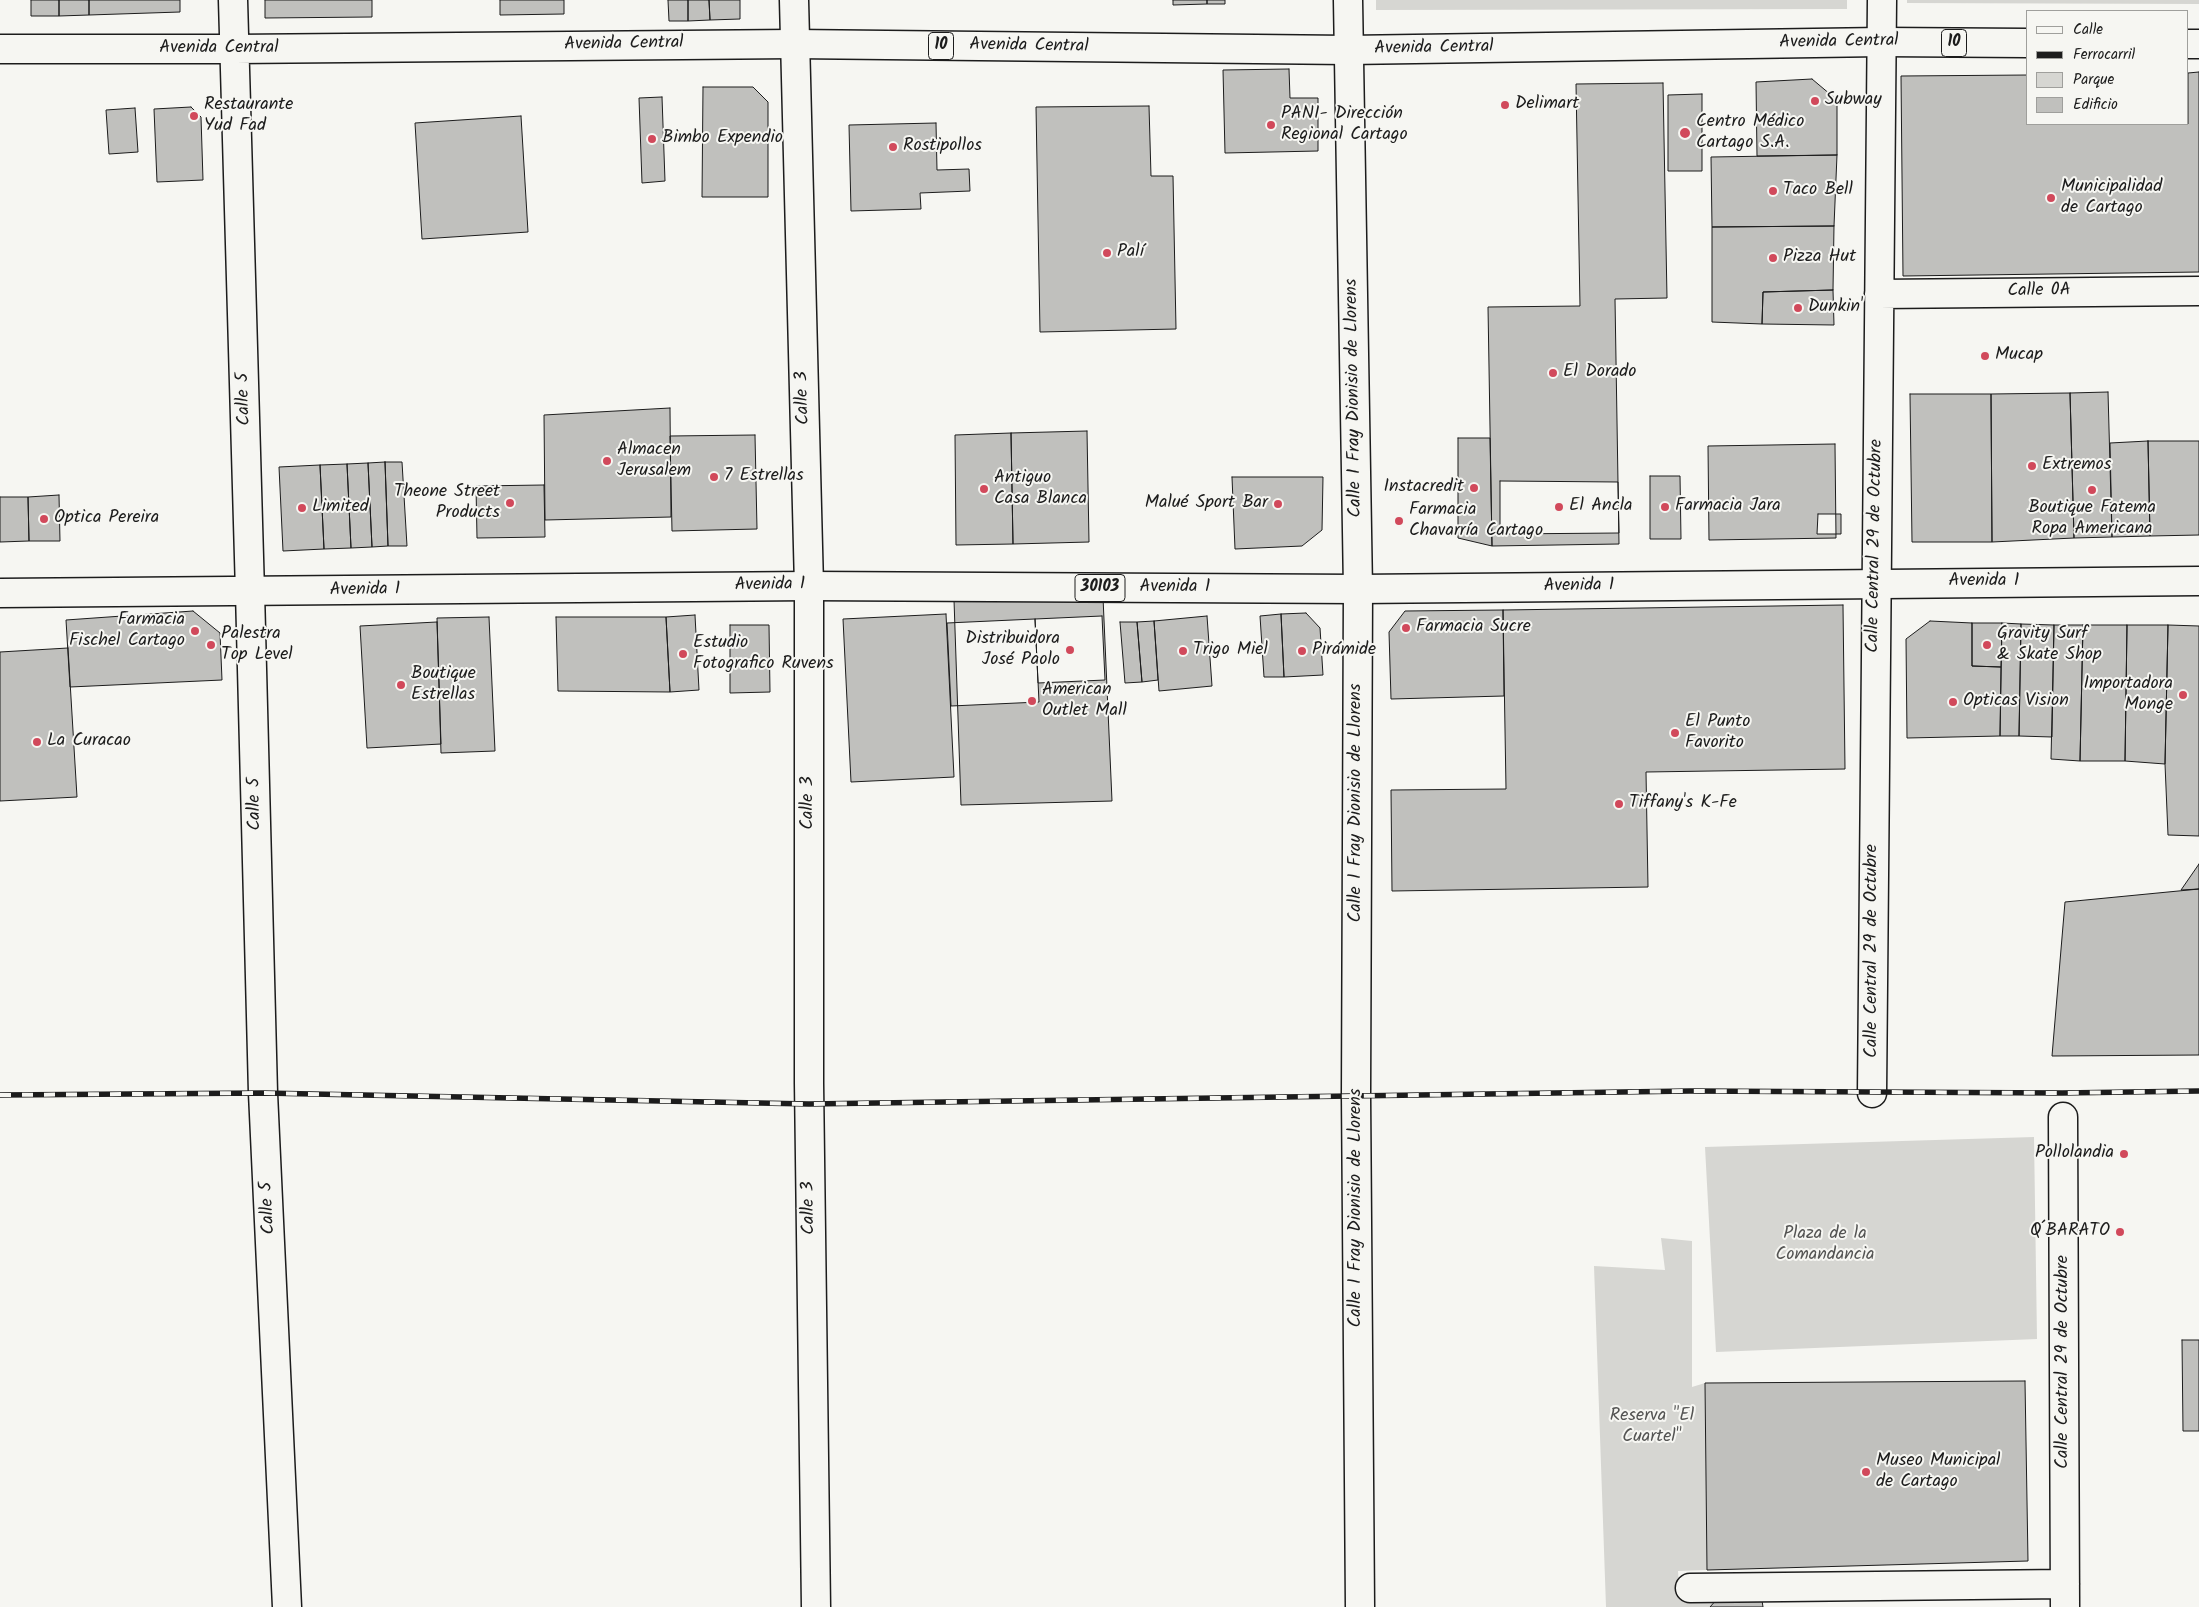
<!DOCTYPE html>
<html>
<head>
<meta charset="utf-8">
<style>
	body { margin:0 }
	#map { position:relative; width:2199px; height:1607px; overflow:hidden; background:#f6f6f2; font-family:Kalam,sans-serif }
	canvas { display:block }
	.legend { position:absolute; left:2026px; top:10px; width:162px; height:115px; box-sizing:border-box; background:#f6f6f2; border:1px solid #9f9f9c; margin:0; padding:6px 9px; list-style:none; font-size:15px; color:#1c1c1c }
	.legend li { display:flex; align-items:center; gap:10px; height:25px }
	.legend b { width:25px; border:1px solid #9f9f9c }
</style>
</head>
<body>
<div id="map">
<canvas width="2199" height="1607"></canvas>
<ul class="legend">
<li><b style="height:6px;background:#f6f6f2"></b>Calle</li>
<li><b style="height:6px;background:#1c1c1c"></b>Ferrocarril</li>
<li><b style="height:14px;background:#d6d6d2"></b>Parque</li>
<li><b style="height:14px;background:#c0c0bd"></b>Edificio</li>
</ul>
</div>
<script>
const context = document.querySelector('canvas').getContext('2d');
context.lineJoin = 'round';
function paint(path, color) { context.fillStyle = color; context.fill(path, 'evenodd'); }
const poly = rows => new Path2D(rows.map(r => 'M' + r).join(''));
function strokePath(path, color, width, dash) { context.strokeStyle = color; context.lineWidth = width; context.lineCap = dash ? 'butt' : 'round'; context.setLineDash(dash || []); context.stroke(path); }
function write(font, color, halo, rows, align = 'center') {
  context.font = font + ' Kalam,sans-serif'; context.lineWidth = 4; context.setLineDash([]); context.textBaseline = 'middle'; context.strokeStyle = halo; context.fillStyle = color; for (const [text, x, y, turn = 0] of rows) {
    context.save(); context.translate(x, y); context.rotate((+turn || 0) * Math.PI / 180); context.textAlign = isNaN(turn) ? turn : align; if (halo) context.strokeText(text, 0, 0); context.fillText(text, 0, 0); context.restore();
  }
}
paint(poly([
	[1376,0,1847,0,1847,9,1376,10],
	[1907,0,2199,0,2199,4,1907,3],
	[2034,1137,2037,1339,1716,1352,1705,1147],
	[1661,1238,1692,1241,1692,1387,1705,1383,1707,1570,1678,1571,1680,1599,1718,1598,1710,1607,1606,1607,1594,1266,1665,1270]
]), '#d6d6d2');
const building = poly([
	[31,0,59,0,59,16,31,16,31,0],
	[59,0,89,0,89,15,59,16,59,0],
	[89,0,180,0,180,12,89,15,89,0],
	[265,0,372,0,372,17,265,18,265,0],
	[500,0,564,0,564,14,500,15,500,0],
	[668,0,688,0,688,21,669,21,668,0],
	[688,0,709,0,710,20,688,21,688,0],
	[709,0,740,0,740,19,710,20,709,0],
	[1173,0,1207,0,1207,4,1173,5,1173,0],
	[1207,0,1225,0,1225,4,1207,4,1207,0],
	[1289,69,1290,98,1318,98,1318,151,1225,153,1223,70,1289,69],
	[2199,72,2199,272,1903,276,1901,76,2028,75,2028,124,2188,124,2188,73,2199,72],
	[1812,79,1837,100,1837,155,1757,156,1756,82,1812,79],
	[1663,83,1667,298,1615,299,1619,544,1492,546,1488,307,1580,306,1576,84,1663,83],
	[703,87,753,87,768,102,768,197,702,197,703,87],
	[1702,94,1702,171,1668,171,1668,95,1702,94],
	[662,97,665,181,642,183,639,98,662,97],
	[1149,106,1151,176,1173,176,1176,329,1040,332,1036,107,1149,106],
	[191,107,201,117,203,180,157,182,154,109,191,107],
	[135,108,138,152,109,154,106,110,135,108],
	[521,116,528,232,422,239,415,123,521,116],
	[936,123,937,170,969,169,970,191,920,193,921,209,851,211,849,125,936,123],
	[1837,155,1834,226,1712,227,1711,157,1837,155],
	[1834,226,1833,290,1763,292,1762,324,1712,322,1712,227,1834,226],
	[1833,290,1834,325,1762,324,1763,292,1833,290],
	[2108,392,2112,537,2074,538,2070,393,2108,392],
	[2070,393,2074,538,1992,542,1991,394,2070,393],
	[1910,394,1991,394,1992,542,1912,542,1910,394],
	[670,408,671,517,545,520,544,415,670,408],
	[1087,431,1089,542,1013,544,1011,433,1087,431],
	[1011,433,1013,544,956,545,955,435,1011,433],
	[755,435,757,529,672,531,670,436,755,435],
	[1458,438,1490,438,1492,546,1458,538,1458,438],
	[2148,441,2150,536,2112,537,2110,443,2148,441],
	[2148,441,2199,441,2199,535,2150,536,2148,441],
	[1835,444,1836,538,1709,540,1708,446,1835,444],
	[385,462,388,546,372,547,368,463,385,462],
	[385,462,402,462,407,546,388,546,385,462],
	[368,463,372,547,351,548,347,464,368,463],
	[347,464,351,548,324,549,320,465,347,464],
	[320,465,324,549,283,551,279,467,320,465],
	[1650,476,1680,476,1681,539,1650,539,1650,476],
	[1232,477,1323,477,1322,530,1302,546,1235,549,1232,477],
	[1500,481,1618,482,1619,533,1500,534,1500,481],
	[544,485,545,537,477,538,476,486,544,485],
	[59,495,60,541,29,541,28,497,59,495],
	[0,497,28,497,29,541,0,542,0,497],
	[1818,514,1841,514,1841,534,1817,534,1818,514],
	[1103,597,1112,801,961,805,954,600,1103,597],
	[1843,605,1845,769,1646,772,1648,887,1392,891,1391,790,1506,789,1503,610,1843,605],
	[1503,610,1504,696,1391,699,1389,632,1405,611,1503,610],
	[193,611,220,633,222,680,70,687,66,620,193,611],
	[1306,613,1320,628,1323,675,1284,677,1281,614,1306,613],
	[946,614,954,777,851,782,843,619,946,614],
	[1281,614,1284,677,1264,677,1260,616,1281,614],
	[695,615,699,690,670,692,666,617,695,615],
	[1102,616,1105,680,1038,683,1035,619,1102,616],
	[1207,616,1212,686,1159,691,1154,621,1207,616],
	[489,617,495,751,441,753,437,618,489,617],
	[556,617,666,617,670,692,558,691,556,617],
	[1035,619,1039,702,951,706,947,623,1035,619],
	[1154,621,1158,680,1142,682,1137,622,1154,621],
	[1930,621,1972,623,1972,666,2001,667,2000,736,1907,738,1906,639,1930,621],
	[437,622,441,744,367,748,360,626,437,622],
	[1120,622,1137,622,1142,682,1125,683,1120,622],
	[1972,623,2002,623,2001,667,1972,666,1972,623],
	[2002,623,2021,624,2019,736,2000,736,2002,623],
	[2021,624,2054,625,2052,737,2019,736,2021,624],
	[730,625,769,625,770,692,730,693,730,625],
	[2054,625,2083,625,2080,761,2051,759,2054,625],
	[2083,625,2127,625,2125,761,2080,761,2083,625],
	[2127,625,2168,625,2165,764,2125,761,2127,625],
	[2168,625,2199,626,2199,836,2168,835,2165,764,2168,625],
	[68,648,77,797,0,801,0,652,68,648],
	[2199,864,2199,889,2181,890,2199,864],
	[2199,889,2199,1055,2052,1056,2065,902,2199,889],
	[2182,1340,2199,1340,2199,1431,2183,1431,2182,1340],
	[2025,1381,2028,1561,1707,1570,1705,1383,2025,1381],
	[1761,1594,1763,1607,1710,1607,1718,1598,1761,1594]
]);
paint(building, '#c0c0bd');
strokePath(building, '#1c1c1c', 1);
const minor = poly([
	[794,0,809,586,809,1083,816,1607],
	[1348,0,1358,589,1356,1094,1360,1607],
	[1879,294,2199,291],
	[250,592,263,1093,287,1607],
	[1872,1093,1882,0],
	[2063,1117,2065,1607],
	[1690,1588,2065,1584]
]);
const major = poly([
	[233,0,250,592],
	[2188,44,2199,44],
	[0,49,235,49,794,44,1348,50,1881,42,2028,43],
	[0,593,809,586,1358,589,2199,581]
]);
strokePath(minor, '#1c1c1c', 31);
strokePath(major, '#1c1c1c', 31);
strokePath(minor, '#f6f6f2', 28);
strokePath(major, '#f6f6f2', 28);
const rail = poly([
	[0,1095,263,1093,809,1104,1690,1091,2062,1093,2199,1091]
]);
strokePath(rail, '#1c1c1c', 5.5);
strokePath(rail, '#f6f6f2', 4, [11]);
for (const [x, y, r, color] of [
	[1815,101,5,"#d1495b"],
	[1505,105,5,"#d1495b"],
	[194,116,5,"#d1495b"],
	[1271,125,5,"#d1495b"],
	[1685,133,6,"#d1495b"],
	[652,139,5,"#d1495b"],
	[893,147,5,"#d1495b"],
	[1773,191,5,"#d1495b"],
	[2051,198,5,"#d1495b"],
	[1107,253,5,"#d1495b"],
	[1773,258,5,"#d1495b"],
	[1798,308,5,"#d1495b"],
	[1985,356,5,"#d1495b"],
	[1553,373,5,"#d1495b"],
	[607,461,5,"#d1495b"],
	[2032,466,5,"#d1495b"],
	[714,477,5,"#d1495b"],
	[1474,488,5,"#d1495b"],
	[984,489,5,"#d1495b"],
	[2092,490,5,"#d1495b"],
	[510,503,5,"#d1495b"],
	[1278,504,5,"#d1495b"],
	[1559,507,5,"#d1495b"],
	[1665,507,5,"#d1495b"],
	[302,508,5,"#d1495b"],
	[44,519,5,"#d1495b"],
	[1399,521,5,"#d1495b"],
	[1406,628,5,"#d1495b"],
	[195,631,5,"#d1495b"],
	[211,645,5,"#d1495b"],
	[1987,645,5,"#d1495b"],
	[1070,650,5,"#d1495b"],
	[1183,651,5,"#d1495b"],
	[1302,651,5,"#d1495b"],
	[683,654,5,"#d1495b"],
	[401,685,5,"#d1495b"],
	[2183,695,5,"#d1495b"],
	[1032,701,5,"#d1495b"],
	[1953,702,5,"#d1495b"],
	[1675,733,5,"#d1495b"],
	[37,742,5,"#d1495b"],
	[1619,804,5,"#d1495b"],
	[2124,1154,5,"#d1495b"],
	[2120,1232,5,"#d1495b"],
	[1866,1472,5,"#d1495b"]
]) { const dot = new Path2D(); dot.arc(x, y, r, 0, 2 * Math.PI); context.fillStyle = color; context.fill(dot); strokePath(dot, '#f6f6f2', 2); }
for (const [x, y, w] of [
	[1954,43,25],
	[941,46,25],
	[1100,588,50]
]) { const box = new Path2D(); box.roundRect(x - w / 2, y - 13.5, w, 27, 4); context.fillStyle = '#f6f6f2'; context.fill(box); strokePath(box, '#1c1c1c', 1); }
write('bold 16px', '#1c1c1c', null, [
	["10",1954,43],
	["10",941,46],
	["30103",1100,588]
]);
write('18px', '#1c1c1c', '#f6f6f2', [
	["Avenida Central",1839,43,-1],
	["Avenida Central",624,45,-1],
	["Avenida Central",1029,47,1],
	["Avenida Central",219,49],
	["Avenida Central",1434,49,-1],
	["Calle 0A",2039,292,-1],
	["Calle 3",804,398,-92],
	["Calle 1 Fray Dionisio de Llorens",1355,398,-91],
	["Calle 5",245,399,-92],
	["Calle Central 29 de Octubre",1876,546,-89],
	["Avenida 1",1984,582],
	["Avenida 1",770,586,-1],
	["Avenida 1",1579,587,-1],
	["Avenida 1",1175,588],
	["Avenida 1",365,591,-1],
	["Calle 3",809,803,-90],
	["Calle 1 Fray Dionisio de Llorens",1357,803,-90],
	["Calle 5",256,804,-91],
	["Calle Central 29 de Octubre",1873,951,-90],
	["Calle 5",269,1208,-93],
	["Calle 3",810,1208,-91],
	["Calle 1 Fray Dionisio de Llorens",1357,1208,-90],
	["Calle Central 29 de Octubre",2064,1362,-90]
]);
write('18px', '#1c1c1c', '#f6f6f2', [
	["Subway",1825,101],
	["Delimart",1515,105],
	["Restaurante",204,106],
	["Yud Fad",204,127],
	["PANI- Dirección",1281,115],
	["Regional Cartago",1281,136],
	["Centro Médico",1696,123],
	["Cartago S.A.",1696,144],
	["Bimbo Expendio",662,139],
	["Rostipollos",903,147],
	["Municipalidad",2061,188],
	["de Cartago",2061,209],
	["Taco Bell",1783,191],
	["Palí",1117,253],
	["Pizza Hut",1783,258],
	["Dunkin'",1808,308],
	["Mucap",1995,356],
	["El Dorado",1563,373],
	["Almacen",617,451],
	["Jerusalem",617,472],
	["Extremos",2042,466],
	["7 Estrellas",724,477],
	["Antiguo",994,479],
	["Casa Blanca",994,500],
	["Instacredit",1464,488,"right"],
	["Theone Street",500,493,"right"],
	["Products",500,514,"right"],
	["Malué Sport Bar",1268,504,"right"],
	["El Ancla",1569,507],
	["Farmacia Jara",1675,507],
	["Limited",312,508],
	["Boutique Fatema",2092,509,"center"],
	["Ropa Americana",2092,530,"center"],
	["Farmacia",1409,511],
	["Chavarría Cartago",1409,532],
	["Optica Pereira",54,519],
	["Farmacia",185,621,"right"],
	["Fischel Cartago",185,642,"right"],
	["Farmacia Sucre",1416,628],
	["Palestra",221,635],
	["Top Level",221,656],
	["Gravity Surf",1997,635],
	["& Skate Shop",1997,656],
	["Distribuidora",1060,640,"right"],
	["José Paolo",1060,661,"right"],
	["Estudio",693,644],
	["Fotografico Ruvens",693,665],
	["Trigo Miel",1193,651],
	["Pirámide",1312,651],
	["Boutique",411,675],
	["Estrellas",411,696],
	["Importadora",2173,685,"right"],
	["Monge",2173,706,"right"],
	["American",1042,691],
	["Outlet Mall",1042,712],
	["Opticas Vision",1963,702],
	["El Punto",1685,723],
	["Favorito",1685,744],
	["La Curacao",47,742],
	["Tiffany's K-Fe",1629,804],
	["Pollolandia",2114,1154,"right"],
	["Q´BARATO",2110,1232,"right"],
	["Museo Municipal",1876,1462],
	["de Cartago",1876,1483]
], 'left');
write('18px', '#545453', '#f6f6f2', [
	["Plaza de la",1825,1235],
	["Comandancia",1825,1256],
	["Reserva \"El",1652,1417],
	["Cuartel\"",1652,1438]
]);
</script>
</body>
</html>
